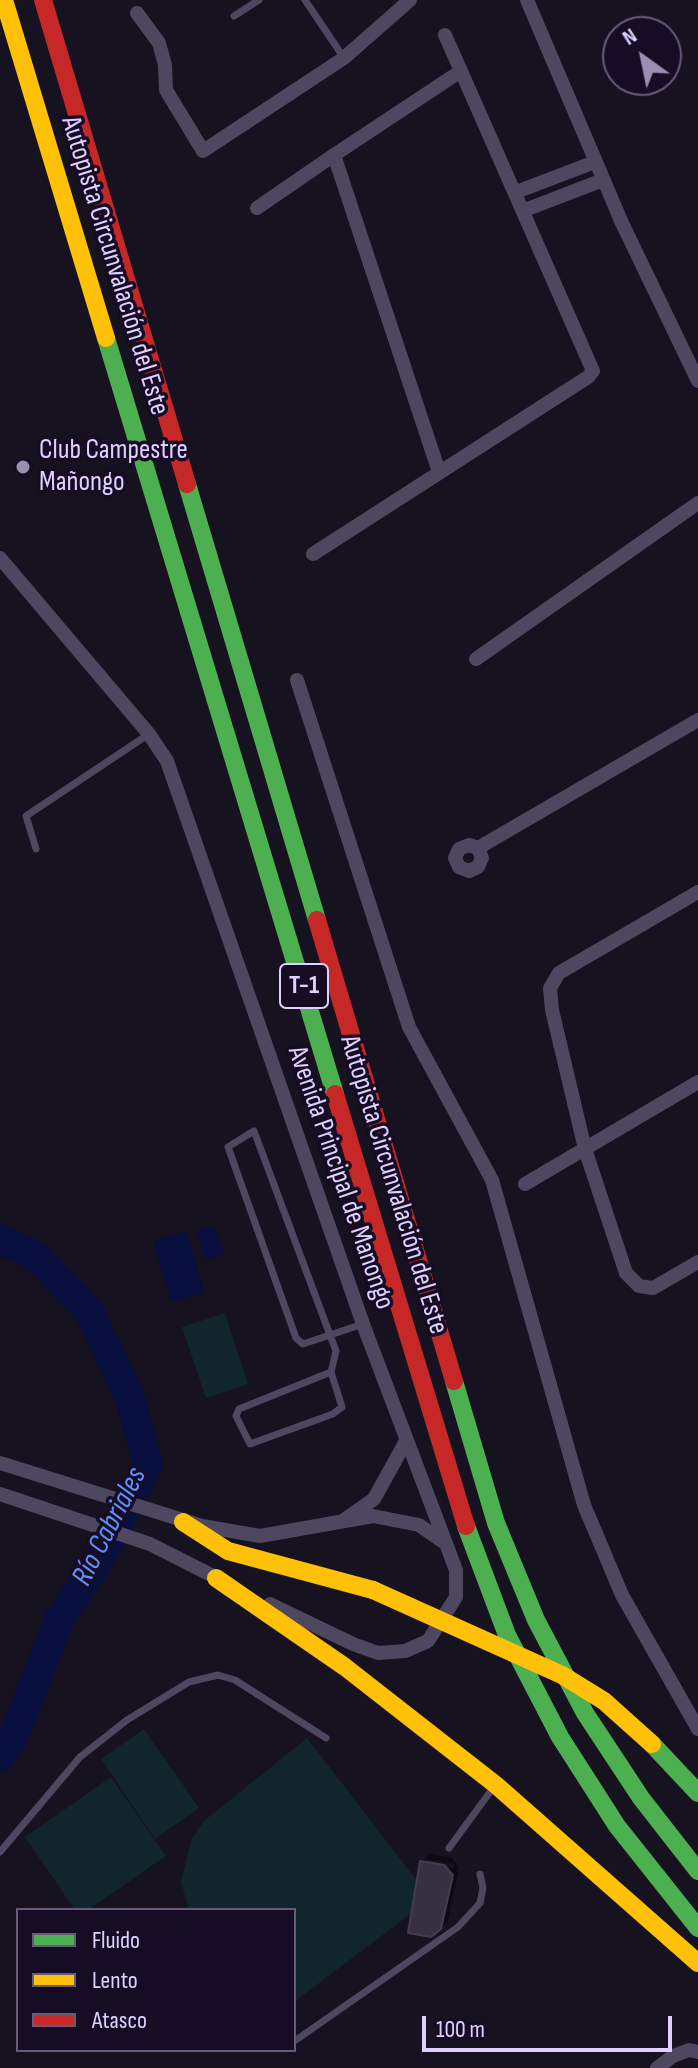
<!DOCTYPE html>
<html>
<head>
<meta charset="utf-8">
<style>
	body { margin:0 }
	#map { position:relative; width:698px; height:2068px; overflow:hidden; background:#17121f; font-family:"Sofia Sans Condensed",sans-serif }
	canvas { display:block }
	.legend { position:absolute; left:16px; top:1908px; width:280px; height:144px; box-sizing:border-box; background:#160d24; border:2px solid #675b7c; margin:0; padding:10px 14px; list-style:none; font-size:24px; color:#e0d0ff }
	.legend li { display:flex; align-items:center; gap:16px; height:40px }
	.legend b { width:40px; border:2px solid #675b7c }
	.north { position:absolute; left:602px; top:16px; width:80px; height:80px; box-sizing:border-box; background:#160d24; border:2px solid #675b7c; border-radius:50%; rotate:327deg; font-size:22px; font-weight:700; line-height:32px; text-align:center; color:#e0d0ff }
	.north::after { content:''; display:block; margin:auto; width:28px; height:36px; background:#9a8eb1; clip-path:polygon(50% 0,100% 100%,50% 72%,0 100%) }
	.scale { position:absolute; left:422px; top:2016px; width:250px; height:36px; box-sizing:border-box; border:4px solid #e0d0ff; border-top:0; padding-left:10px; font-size:24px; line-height:28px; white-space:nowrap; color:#e0d0ff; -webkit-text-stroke:6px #160d24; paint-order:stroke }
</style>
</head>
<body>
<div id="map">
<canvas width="698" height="2068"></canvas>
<ul class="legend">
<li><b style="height:10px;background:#4caf50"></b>Fluido</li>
<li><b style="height:10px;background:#ffc107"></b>Lento</li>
<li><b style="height:10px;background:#c62828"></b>Atasco</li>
</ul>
<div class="north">N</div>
<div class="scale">100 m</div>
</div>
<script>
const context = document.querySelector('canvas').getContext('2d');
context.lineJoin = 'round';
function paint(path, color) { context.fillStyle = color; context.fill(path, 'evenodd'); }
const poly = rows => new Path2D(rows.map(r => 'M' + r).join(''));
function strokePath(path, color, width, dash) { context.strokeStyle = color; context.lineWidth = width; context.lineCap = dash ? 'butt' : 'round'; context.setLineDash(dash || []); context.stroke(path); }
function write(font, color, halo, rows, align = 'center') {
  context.font = font + ' "Sofia Sans Condensed",sans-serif'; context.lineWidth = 7; context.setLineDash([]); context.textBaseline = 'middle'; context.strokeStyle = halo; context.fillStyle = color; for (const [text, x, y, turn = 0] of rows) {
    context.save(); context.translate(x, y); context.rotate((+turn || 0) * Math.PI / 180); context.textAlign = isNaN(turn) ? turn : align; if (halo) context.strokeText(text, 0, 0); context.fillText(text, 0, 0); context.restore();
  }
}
paint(poly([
	[225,1313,248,1384,206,1398,182,1327],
	[144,1729,199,1808,155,1839,101,1759],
	[307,1738,428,1895,425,1903,294,2002,294,1910,189,1910,181,1882,191,1840,204,1821],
	[111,1777,166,1856,88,1910,75,1910,25,1837]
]), '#11252c');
paint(poly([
	[215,1226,224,1254,205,1260,196,1232],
	[187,1231,204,1292,171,1302,153,1241]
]), '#09103f');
paint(poly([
	[430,1854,452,1858,459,1867,448,1920,440,1928,422,1862],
	[425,1859,454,1864,454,1868,425,1864]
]), '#0007');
strokePath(poly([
	[0,1239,36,1256,89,1311,130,1398,148,1464,98,1561,59,1619,16,1731,0,1756]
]), '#09103f', 30);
const building = poly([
	[420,1861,444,1865,453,1875,441,1929,431,1937,408,1933,420,1861]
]);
paint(building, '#373041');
strokePath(building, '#453c53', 2);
strokePath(poly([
	[305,0,344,58],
	[234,16,259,0],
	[36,849,26,816,149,734],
	[254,1131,330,1335,303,1344,296,1338,228,1147,254,1131],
	[331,1372,239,1409,236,1416,250,1444,333,1414,342,1407,331,1372,336,1351,330,1335,363,1324],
	[449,1848,493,1788],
	[0,1852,80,1757,127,1720,189,1682,218,1675,235,1680,326,1738],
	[296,2040,458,1927,480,1903,483,1888,480,1874]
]), '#4d4760', 7);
strokePath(poly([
	[527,0,622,223,698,381],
	[137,13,159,43,165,65,166,90,203,151,344,58,410,0],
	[445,35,461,71],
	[516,192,595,162],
	[257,208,334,155],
	[525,210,603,180],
	[313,554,588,377,593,371,461,71,334,155,439,472],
	[0,558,149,734,167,761,363,1324,456,1570,456,1597,428,1641,405,1651,378,1653,353,1644,270,1604],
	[476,659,698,503],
	[297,680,409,1027,492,1180,584,1505,622,1595,698,1729],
	[478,848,482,858,478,867,469,871,459,867,455,858,459,849,469,845,478,848,698,720],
	[698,892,559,973,550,988,552,1010,585,1149,626,1273,639,1286,653,1288,698,1262],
	[525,1184,698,1082],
	[0,1463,202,1526,260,1536,373,1516,419,1525,442,1541],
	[0,1494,150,1544,223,1581],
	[344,1520,374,1499,406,1441],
	[657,2068,673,2056,689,2050,698,2052]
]), '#4d4760', 14);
strokePath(poly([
	[106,338,335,1094],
	[187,484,317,920],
	[454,1381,496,1523,536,1620,585,1713,641,1798,698,1871],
	[466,1526,507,1635,560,1737,617,1826,698,1928],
	[652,1744,698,1793]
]), '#4caf50', 18);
strokePath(poly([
	[4,0,106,338],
	[183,1522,228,1551,373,1590],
	[216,1578,345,1667,496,1785,698,1963]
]), '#ffc107', 18);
strokePath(poly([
	[43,0,187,484],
	[317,920,454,1381],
	[335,1094,466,1526]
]), '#c62828', 18);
strokePath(poly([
	[373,1590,562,1675,604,1701,652,1744]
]), '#ffc107', 18);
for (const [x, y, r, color] of [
	[23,467,8,"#9a8eb1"]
]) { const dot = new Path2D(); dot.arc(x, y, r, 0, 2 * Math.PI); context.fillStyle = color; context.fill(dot); strokePath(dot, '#160d24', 3); }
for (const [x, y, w] of [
	[304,986,48]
]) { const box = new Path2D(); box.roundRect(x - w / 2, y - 22, w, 44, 6); context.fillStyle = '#160d24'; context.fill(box); strokePath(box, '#e0d0ff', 2); }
write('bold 26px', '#e0d0ff', null, [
	["T-1",304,986]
]);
write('28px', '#e0d0ff', '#160d24', [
	["Autopista Circunvalación del Este",114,266,73],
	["Avenida Principal de Manongo",340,1178,71],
	["Autopista Circunvalación del Este",393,1185,73]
]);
write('28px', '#e0d0ff', '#160d24', [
	["Club Campestre",39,451],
	["Mañongo",39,483]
], 'left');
write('italic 30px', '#5e8fff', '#160d24', [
	["Río Cabriales",110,1527,-63]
]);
</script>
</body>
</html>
